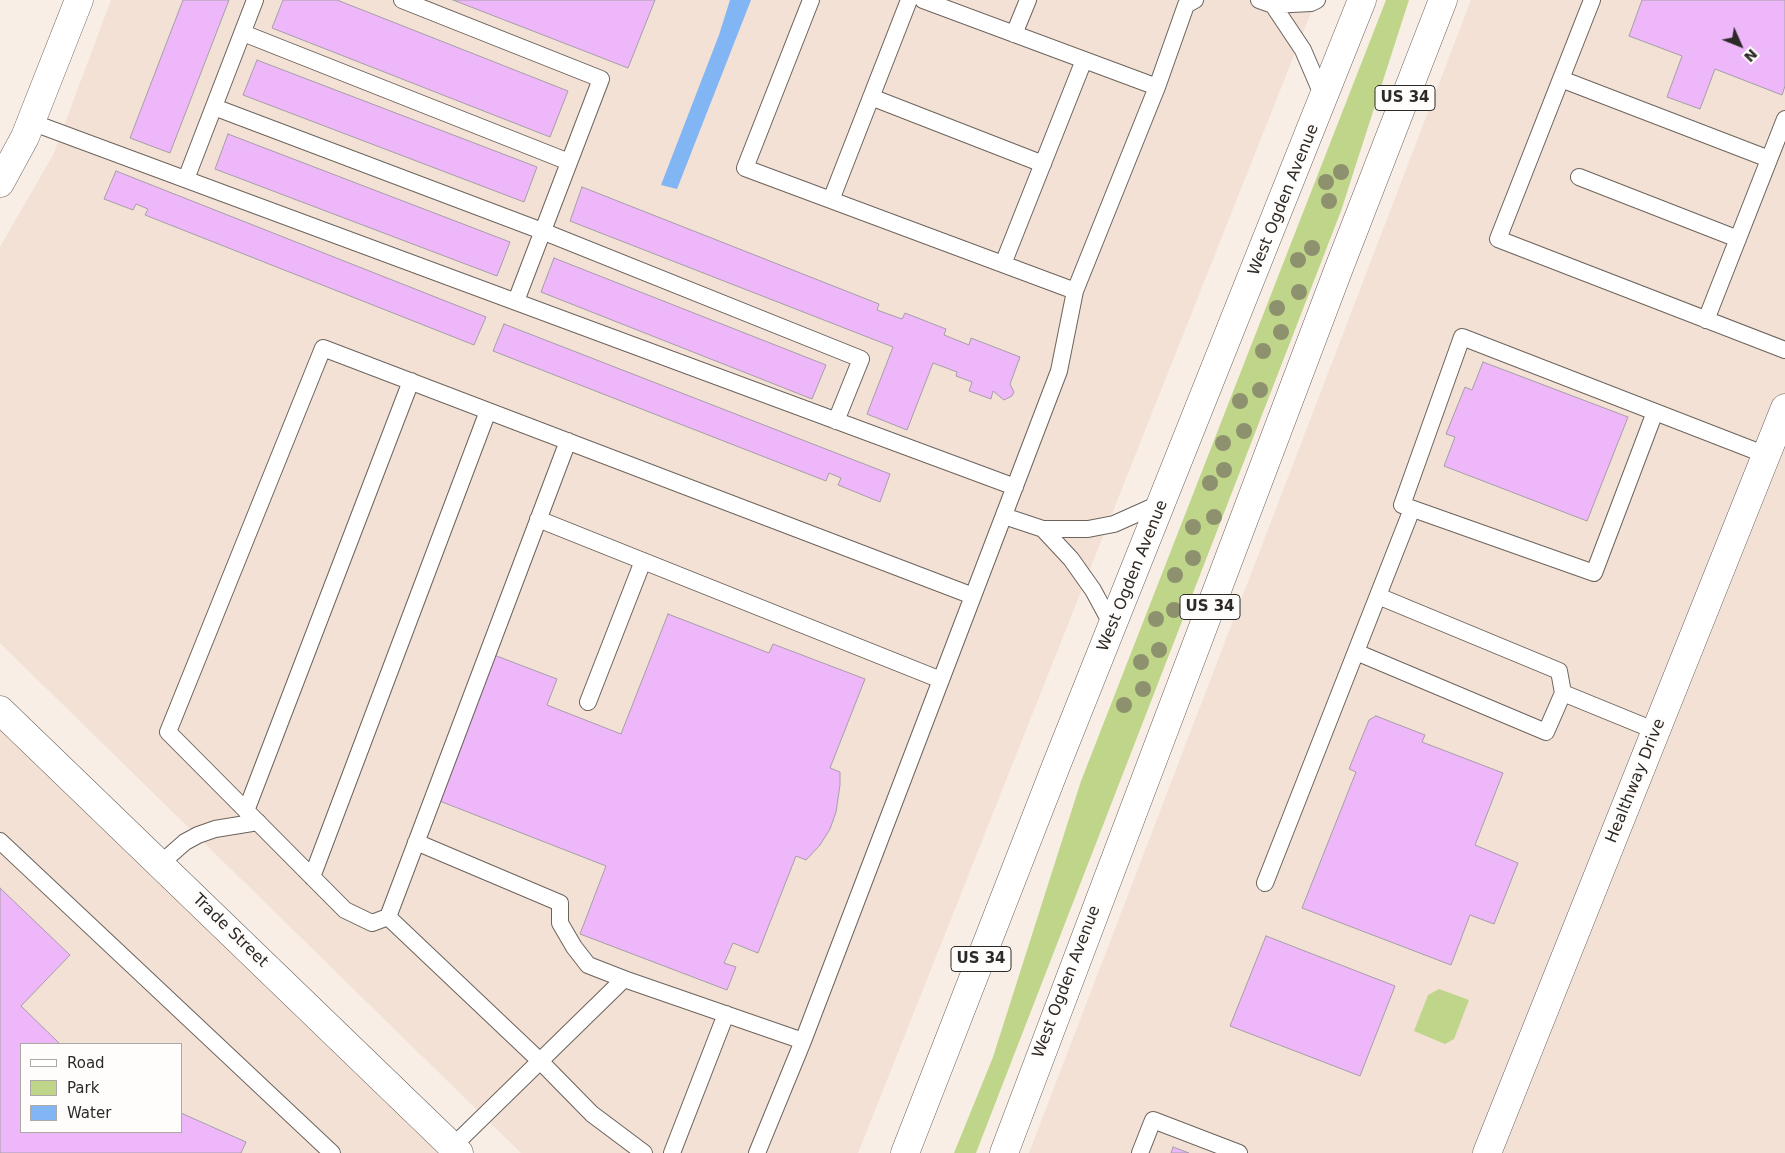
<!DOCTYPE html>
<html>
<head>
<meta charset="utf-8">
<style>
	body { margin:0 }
	#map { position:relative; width:1785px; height:1153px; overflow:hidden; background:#f8eee6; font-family:"DejaVu Sans",sans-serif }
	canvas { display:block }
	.legend { position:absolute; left:20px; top:1043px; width:162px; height:90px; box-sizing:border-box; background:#fffdfb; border:1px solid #aba8a6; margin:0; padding:6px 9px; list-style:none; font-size:15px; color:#2d2926 }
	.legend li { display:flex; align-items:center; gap:10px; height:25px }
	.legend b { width:25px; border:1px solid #aba8a6 }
	.north { position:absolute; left:1715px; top:20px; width:50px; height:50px; -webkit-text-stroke:4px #fffdfb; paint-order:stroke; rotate:134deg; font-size:14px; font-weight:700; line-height:20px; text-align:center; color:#2d2926 }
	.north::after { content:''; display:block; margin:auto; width:18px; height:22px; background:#2d2926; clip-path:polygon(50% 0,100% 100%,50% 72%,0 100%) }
</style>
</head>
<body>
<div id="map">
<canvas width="1785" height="1153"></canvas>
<ul class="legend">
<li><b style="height:6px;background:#fff"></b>Road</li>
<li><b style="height:14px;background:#bfd68a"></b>Park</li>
<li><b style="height:14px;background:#81b5f4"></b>Water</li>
</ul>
<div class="north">N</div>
</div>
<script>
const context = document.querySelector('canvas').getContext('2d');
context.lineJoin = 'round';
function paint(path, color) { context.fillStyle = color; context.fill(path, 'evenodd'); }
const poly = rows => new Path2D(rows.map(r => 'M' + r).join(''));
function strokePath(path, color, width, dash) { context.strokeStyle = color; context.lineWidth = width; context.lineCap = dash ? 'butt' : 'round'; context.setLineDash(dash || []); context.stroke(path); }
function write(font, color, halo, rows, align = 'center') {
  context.font = font + ' "DejaVu Sans",sans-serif'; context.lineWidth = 5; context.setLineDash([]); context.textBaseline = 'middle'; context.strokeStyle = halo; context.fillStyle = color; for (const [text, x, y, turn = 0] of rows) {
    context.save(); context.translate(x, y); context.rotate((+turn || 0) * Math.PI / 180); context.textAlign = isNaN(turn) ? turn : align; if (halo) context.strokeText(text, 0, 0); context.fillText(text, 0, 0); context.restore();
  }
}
paint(poly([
	[111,0,1316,0,858,1153,521,1153,0,643,0,247,53,155],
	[1471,0,1785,0,1785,1153,1029,1153],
	[0,712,443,1153,0,1153],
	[21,1044,181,1044,181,1132,21,1132]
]), '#f2e1d4');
paint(poly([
	[1386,0,1409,0,1341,211,976,1153,954,1153,993,1057,1081,781],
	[1439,989,1469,1000,1454,1039,1445,1044,1414,1031,1428,995]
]), '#bfd68a');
paint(poly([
	[730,0,751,0,677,189,661,185,719,35]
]), '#81b5f4');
const building = poly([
	[183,0,229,0,170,153,130,138,183,0],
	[283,0,337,0,568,91,550,137,272,28,283,0],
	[453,0,655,0,628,68,453,0],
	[1642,0,1785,0,1785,86,1782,95,1715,69,1700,109,1667,97,1682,56,1629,36,1642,0],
	[257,60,537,167,524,202,243,95,257,60],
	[228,134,510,242,497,276,215,169,228,134],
	[116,171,486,317,474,345,145,215,148,209,136,204,133,210,104,199,116,171],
	[582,187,879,304,877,310,902,319,905,313,946,329,944,335,969,345,971,338,1020,357,1010,384,1014,392,1012,396,1004,400,993,391,991,399,969,391,972,382,956,376,957,372,933,363,907,430,867,414,893,347,570,221,582,187],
	[554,258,826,365,812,399,541,292,554,258],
	[504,324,890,474,880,502,838,485,841,478,829,473,826,481,493,351,504,324],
	[1483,362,1628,417,1587,521,1444,466,1455,437,1446,434,1465,387,1472,390,1483,362],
	[668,614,769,653,773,644,865,679,830,768,840,772,840,785,836,812,830,829,820,845,806,860,796,856,758,953,733,943,724,963,736,967,727,990,580,934,606,866,437,800,494,655,557,679,547,705,621,734,668,614],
	[1376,716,1425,735,1422,742,1503,773,1475,845,1518,863,1494,924,1470,915,1451,965,1302,908,1356,772,1349,769,1369,720,1376,716],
	[0,888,70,955,21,1006,60,1044,21,1044,21,1132,181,1132,181,1113,246,1142,241,1153,0,1153,0,888],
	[1266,936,1395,986,1360,1076,1230,1026,1266,936],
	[1173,1147,1189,1153,1171,1153,1173,1147]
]);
paint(building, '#edb7f9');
strokePath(building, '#a69fa8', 1);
const service = poly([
	[402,0,601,79,516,301],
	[811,0,745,168,1075,291,1157,87],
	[923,0,1157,87,1186,5,1195,0],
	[1259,0,1273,5,1311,3,1317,0],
	[1592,0,1498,239,1785,350],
	[1273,5,1303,50,1324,99],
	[243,33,569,162],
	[1014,34,1028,0],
	[1561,79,1769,159],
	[871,97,1043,164],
	[214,107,542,231,861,359,836,421],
	[31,122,1015,487],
	[1579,177,1738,239],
	[186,179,255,0],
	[831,200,909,0],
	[1003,264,1084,60],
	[1706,320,1785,119],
	[1655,412,1594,573,1402,505,1462,337,1766,455],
	[568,441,388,917,372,923,345,910,168,732,323,348,973,596],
	[1004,516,1043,529,1088,529,1114,524,1161,503],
	[538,519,941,680],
	[1043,529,1071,559,1093,590,1113,627],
	[1378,596,1559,671,1563,693,1656,731],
	[1356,652,1546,732,1563,693],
	[588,702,643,561],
	[246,811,411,381],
	[0,841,332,1153],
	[416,842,560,903,560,923,574,947,588,965,624,979],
	[160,864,185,842,198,835,215,829,258,822],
	[312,877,488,411],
	[1265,883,1412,509],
	[388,917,540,1061,592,1114,644,1153],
	[448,1151,624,979,803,1041,1059,371,1075,291],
	[672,1153,726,1014],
	[757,1153,803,1041],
	[1140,1153,1153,1120,1239,1153]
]);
const minor = poly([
	[0,183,25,137,79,0],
	[0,710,459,1153],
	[1487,1153,1785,408]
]);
const primary = poly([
	[905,1153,1056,766,1362,0],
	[1004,1153,1339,268,1443,0]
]);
strokePath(service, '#6c635c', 18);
strokePath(minor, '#6c635c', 29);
strokePath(primary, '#6c635c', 29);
strokePath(service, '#fff', 16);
strokePath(minor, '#fff', 28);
strokePath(primary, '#fff', 28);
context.fillStyle = '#8e916d';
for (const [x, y] of [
	[1341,172],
	[1326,182],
	[1329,201],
	[1312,248],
	[1298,260],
	[1299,292],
	[1277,308],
	[1281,332],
	[1263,351],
	[1260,390],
	[1240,401],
	[1244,431],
	[1223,443],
	[1224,470],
	[1210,483],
	[1214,517],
	[1193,527],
	[1193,558],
	[1175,575],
	[1174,610],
	[1156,619],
	[1159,650],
	[1141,662],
	[1143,689],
	[1124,705]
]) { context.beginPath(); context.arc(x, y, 8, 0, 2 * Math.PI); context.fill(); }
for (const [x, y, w] of [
	[1405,98,60],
	[1210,607,60],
	[981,959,60]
]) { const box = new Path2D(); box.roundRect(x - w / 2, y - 12.5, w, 25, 4); context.fillStyle = '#fffdfb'; context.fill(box); strokePath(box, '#2d2926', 1); }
write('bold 15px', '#2d2926', null, [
	["US 34",1405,98],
	["US 34",1210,607],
	["US 34",981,959]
]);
write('16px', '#2d2926', '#fffdfb', [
	["West Ogden Avenue",1284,200,-68],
	["West Ogden Avenue",1133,576,-68],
	["Healthway Drive",1636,781,-68],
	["Trade Street",230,931,44],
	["West Ogden Avenue",1067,982,-69]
]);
</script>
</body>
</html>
